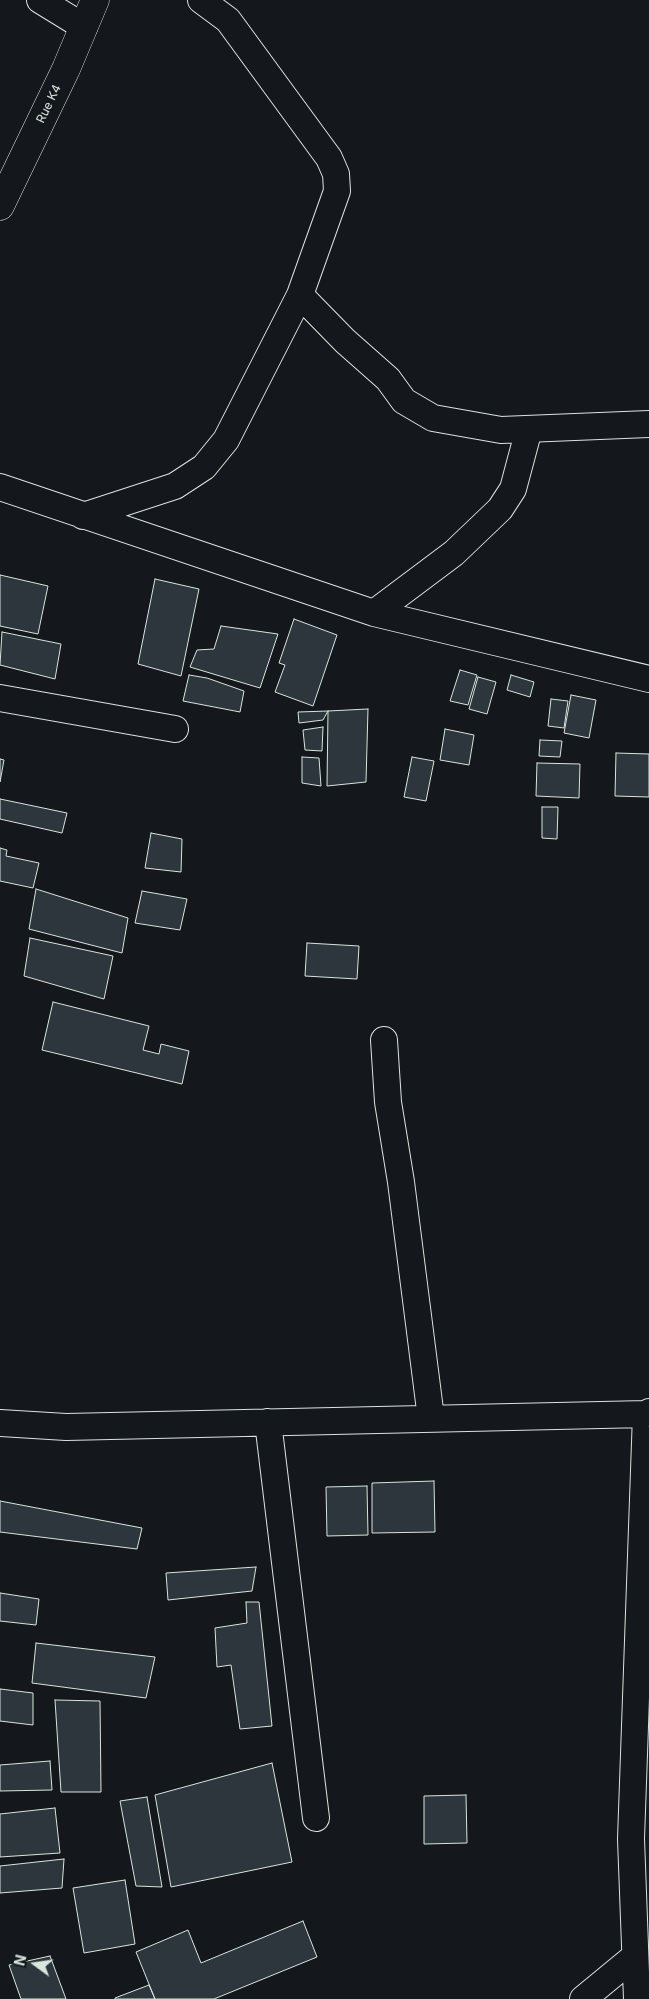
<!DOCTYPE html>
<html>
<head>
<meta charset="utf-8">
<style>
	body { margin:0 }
	#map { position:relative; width:649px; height:1999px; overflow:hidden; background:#14181c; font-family:Inter,sans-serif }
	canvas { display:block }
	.north { position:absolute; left:10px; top:1939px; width:50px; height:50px; -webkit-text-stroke:4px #14181c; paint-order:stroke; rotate:284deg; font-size:14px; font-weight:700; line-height:20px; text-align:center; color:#d8e6dc }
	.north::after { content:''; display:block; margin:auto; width:18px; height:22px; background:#d8e6dc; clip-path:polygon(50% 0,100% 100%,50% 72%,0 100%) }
</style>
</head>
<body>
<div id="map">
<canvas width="649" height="1999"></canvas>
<div class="north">N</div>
</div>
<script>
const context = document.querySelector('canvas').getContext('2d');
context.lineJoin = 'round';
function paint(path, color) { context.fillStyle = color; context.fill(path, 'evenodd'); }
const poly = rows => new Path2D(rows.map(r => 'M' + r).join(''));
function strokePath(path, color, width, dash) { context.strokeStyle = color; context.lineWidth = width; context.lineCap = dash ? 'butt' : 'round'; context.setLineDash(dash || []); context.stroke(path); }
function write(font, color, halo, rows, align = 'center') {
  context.font = font + ' Inter,sans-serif'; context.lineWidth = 4; context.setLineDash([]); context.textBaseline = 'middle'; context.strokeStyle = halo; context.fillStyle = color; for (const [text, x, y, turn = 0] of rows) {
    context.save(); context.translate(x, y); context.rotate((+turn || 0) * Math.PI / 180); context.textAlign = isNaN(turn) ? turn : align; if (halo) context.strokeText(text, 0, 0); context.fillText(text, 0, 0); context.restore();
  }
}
const building = poly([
	[0,575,48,586,38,634,0,626,0,575],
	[155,579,199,589,181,676,138,664,155,579],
	[294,619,337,635,313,706,275,692,285,665,279,663,294,619],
	[221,626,278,634,260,688,190,667,197,650,214,649,221,626],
	[2,632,61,644,55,679,0,665,2,632],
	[460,670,477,675,468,705,450,701,460,670],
	[189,675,207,678,244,691,240,712,183,701,189,675],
	[511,675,534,682,530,697,507,690,511,675],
	[478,677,496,682,487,714,469,709,478,677],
	[571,695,596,700,589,738,564,733,571,695],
	[551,699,568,701,564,728,548,726,551,699],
	[368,709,366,782,327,786,328,711,368,709],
	[328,711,323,720,299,723,298,712,328,711],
	[323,727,322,751,305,750,303,730,323,727],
	[445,729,474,735,469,765,440,760,445,729],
	[540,740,562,741,560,757,539,756,540,740],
	[616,753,649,754,649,797,615,796,616,753],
	[302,757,319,758,321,786,302,783,302,757],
	[412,757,434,761,426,801,404,797,412,757],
	[0,759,4,760,0,782,0,759],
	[537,763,580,764,579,798,536,796,537,763],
	[0,799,67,813,62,833,0,819,0,799],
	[542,807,558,807,557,839,542,838,542,807],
	[151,833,182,839,181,872,145,868,151,833],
	[0,848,7,850,6,856,39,863,33,888,0,881,0,848],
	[36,889,128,918,122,953,29,929,36,889],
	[142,891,187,899,180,930,135,923,142,891],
	[30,938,113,956,104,999,24,976,30,938],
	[307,943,359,946,357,979,305,976,307,943],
	[53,1002,149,1026,143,1050,159,1054,161,1044,189,1051,182,1084,42,1050,53,1002],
	[434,1481,435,1532,372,1533,372,1483,434,1481],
	[367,1486,368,1535,327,1536,326,1487,367,1486],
	[0,1501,142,1528,137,1549,0,1532,0,1501],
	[256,1567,252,1591,168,1600,166,1573,256,1567],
	[0,1593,39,1599,36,1625,0,1621,0,1593],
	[246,1602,259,1602,272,1726,240,1729,231,1665,217,1667,215,1628,247,1623,246,1602],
	[36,1643,155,1657,146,1698,32,1683,36,1643],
	[0,1689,33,1693,33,1725,0,1721,0,1689],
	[55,1700,100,1701,101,1792,61,1792,55,1700],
	[50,1761,52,1790,0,1791,0,1765,50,1761],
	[272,1763,292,1862,171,1887,155,1795,272,1763],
	[466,1795,467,1843,424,1844,424,1796,466,1795],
	[147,1797,162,1887,136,1886,120,1801,147,1797],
	[55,1808,60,1853,0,1857,0,1814,55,1808],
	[64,1859,62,1888,0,1893,0,1866,64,1859],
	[125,1880,135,1944,84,1953,73,1888,125,1880],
	[303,1921,317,1957,214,1999,155,1999,136,1952,188,1930,201,1963,303,1921],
	[50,1956,66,1999,21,1999,9,1965,50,1956],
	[149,1985,155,1999,115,1999,115,1998,149,1985]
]);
paint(building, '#2c363c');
strokePath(building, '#d8e6dc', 1);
const minor = poly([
	[40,0,84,27],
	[201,0,228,20,329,158,336,174,337,191,300,295,345,341,388,379,404,401,433,418,501,430,649,424],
	[0,487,374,613,649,679],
	[83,516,175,486,204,467,226,440,300,295],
	[374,613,454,553,500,509,513,489,529,429],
	[0,698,175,729],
	[384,1040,388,1102,401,1182,431,1418],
	[268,1422,316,1818],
	[0,1423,66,1427,646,1414,649,1412],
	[583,1999,634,1957],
	[637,1999,631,1839,646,1414]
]);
const tertiary = poly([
	[0,206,66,69,95,0]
]);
strokePath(minor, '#d8e6dc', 28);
strokePath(tertiary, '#d8e6dc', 29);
strokePath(minor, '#14181c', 26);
strokePath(tertiary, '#14181c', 28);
write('12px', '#d8e6dc', '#14181c', [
	["Rue K4",49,104,-64]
]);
</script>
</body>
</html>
